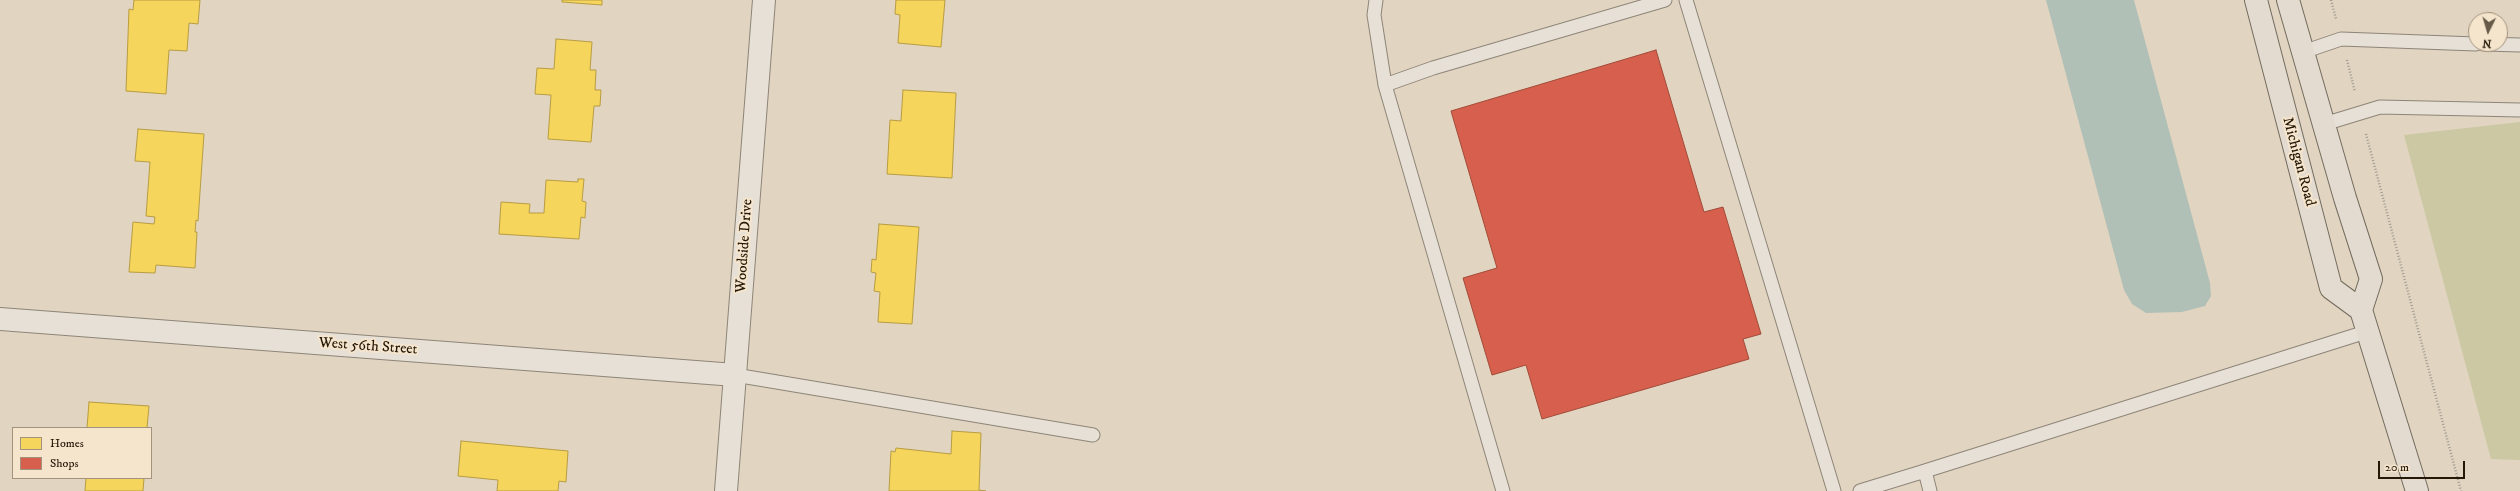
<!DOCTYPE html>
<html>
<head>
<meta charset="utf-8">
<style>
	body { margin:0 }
	#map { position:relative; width:2520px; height:491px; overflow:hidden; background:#e1d4c0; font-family:"IM FELL DW Pica",serif }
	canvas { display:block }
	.legend { position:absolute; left:12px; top:427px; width:140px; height:52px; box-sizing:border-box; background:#f5e5cd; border:1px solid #a1937d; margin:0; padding:5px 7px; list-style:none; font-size:12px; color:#241706 }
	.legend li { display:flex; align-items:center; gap:8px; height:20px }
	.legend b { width:20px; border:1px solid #a1937d }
	.north { position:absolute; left:2468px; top:12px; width:40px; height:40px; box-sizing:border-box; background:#f5e5cd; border:1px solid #a1937d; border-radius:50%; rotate:185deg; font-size:11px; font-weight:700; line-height:16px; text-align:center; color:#241706 }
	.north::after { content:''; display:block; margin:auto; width:14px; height:18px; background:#665947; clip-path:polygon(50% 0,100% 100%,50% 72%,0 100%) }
	.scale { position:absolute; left:2378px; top:461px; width:87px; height:18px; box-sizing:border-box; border:2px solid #241706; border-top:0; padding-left:5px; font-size:12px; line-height:14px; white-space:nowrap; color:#241706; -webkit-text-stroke:3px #f5e5cd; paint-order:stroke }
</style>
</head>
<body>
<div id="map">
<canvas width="2520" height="491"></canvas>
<ul class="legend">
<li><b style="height:11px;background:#f6d55c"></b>Homes</li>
<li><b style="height:11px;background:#d6604d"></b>Shops</li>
</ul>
<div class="north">N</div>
<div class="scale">20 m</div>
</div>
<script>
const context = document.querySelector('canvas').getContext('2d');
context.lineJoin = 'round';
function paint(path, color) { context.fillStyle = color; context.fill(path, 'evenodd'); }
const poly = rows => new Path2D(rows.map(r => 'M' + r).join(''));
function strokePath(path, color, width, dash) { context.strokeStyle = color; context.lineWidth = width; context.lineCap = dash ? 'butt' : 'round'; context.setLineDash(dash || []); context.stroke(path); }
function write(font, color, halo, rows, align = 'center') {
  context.font = font + ' "IM FELL DW Pica",serif'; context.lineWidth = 4; context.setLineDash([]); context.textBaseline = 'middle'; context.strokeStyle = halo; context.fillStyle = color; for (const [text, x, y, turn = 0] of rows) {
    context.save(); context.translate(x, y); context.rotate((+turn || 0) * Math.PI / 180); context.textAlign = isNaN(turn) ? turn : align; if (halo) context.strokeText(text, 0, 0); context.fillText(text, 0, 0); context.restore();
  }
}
paint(poly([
	[2520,122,2520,460,2491,459,2404,135]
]), '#ccc8a3');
paint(poly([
	[2046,0,2134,0,2210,283,2211,296,2205,306,2182,312,2146,313,2132,304,2124,290]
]), '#b0c0b6');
const homes = poly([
	[134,0,200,0,198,24,189,23,187,51,169,50,166,94,126,91,129,9,133,10,134,0],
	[562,0,602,0,602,5,562,2,562,0],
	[896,0,945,0,941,47,898,43,900,15,895,14,896,0],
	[556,39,592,42,590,70,596,70,595,90,601,90,600,106,594,106,591,142,548,139,551,95,535,94,537,68,554,69,556,39],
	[903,90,956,93,952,178,887,174,890,120,901,121,903,90],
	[138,129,204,134,198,221,196,220,195,232,197,232,195,268,156,265,155,273,129,272,133,222,154,224,155,217,146,216,150,162,135,161,138,129],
	[578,179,584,179,582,201,586,202,585,218,581,217,579,239,499,234,501,202,530,204,529,213,544,213,546,180,578,182,578,179],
	[879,224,919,227,912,324,878,322,880,292,874,291,876,273,871,272,872,259,876,260,879,224],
	[89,402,149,406,147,428,87,428,89,402],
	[952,431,981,433,979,490,986,491,889,491,891,451,895,452,896,448,951,454,952,431],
	[461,441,568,451,566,482,559,481,558,491,497,491,498,480,458,476,461,441],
	[86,478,144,478,143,491,85,491,86,478]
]);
paint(homes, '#f6d55c');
strokePath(homes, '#b79c42', 1);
const shops = poly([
	[1656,50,1704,212,1723,207,1761,334,1743,339,1749,359,1542,419,1526,365,1492,375,1463,278,1497,268,1451,111,1656,50]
]);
paint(shops, '#d6604d');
strokePath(shops, '#a14a38', 1);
const service = poly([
	[1376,0,1374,15,1385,85,1503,491],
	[1686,0,1834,491],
	[2484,44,2520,45],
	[2303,52,2341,39,2476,44],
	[1385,85,1433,68,1665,0],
	[2324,124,2380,107,2520,110],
	[735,375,1093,435],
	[1860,491,1925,471],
	[1930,491,1925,471,2369,331]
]);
const minor = poly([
	[0,319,735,375],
	[726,491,764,0]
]);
const primary = poly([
	[2256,0,2331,288,2361,310,2417,491],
	[2288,0,2345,198,2371,279,2361,310]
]);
strokePath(service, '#8e8578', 15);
strokePath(minor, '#8e8578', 24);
strokePath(primary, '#746c5f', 24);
strokePath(poly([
	[2331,0,2336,19],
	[2347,60,2355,92],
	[2366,134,2461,491]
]), '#a09a91', 2.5, [1, 2]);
strokePath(service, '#e7e0d6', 13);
strokePath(minor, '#e7e0d6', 22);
strokePath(primary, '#e3dbcf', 22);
write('15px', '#241706', '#f5e5cd', [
	["Michigan Road",2298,162,75],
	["Woodside Drive",745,246,-86],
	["West 56th Street",368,347,4]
]);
</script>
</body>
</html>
